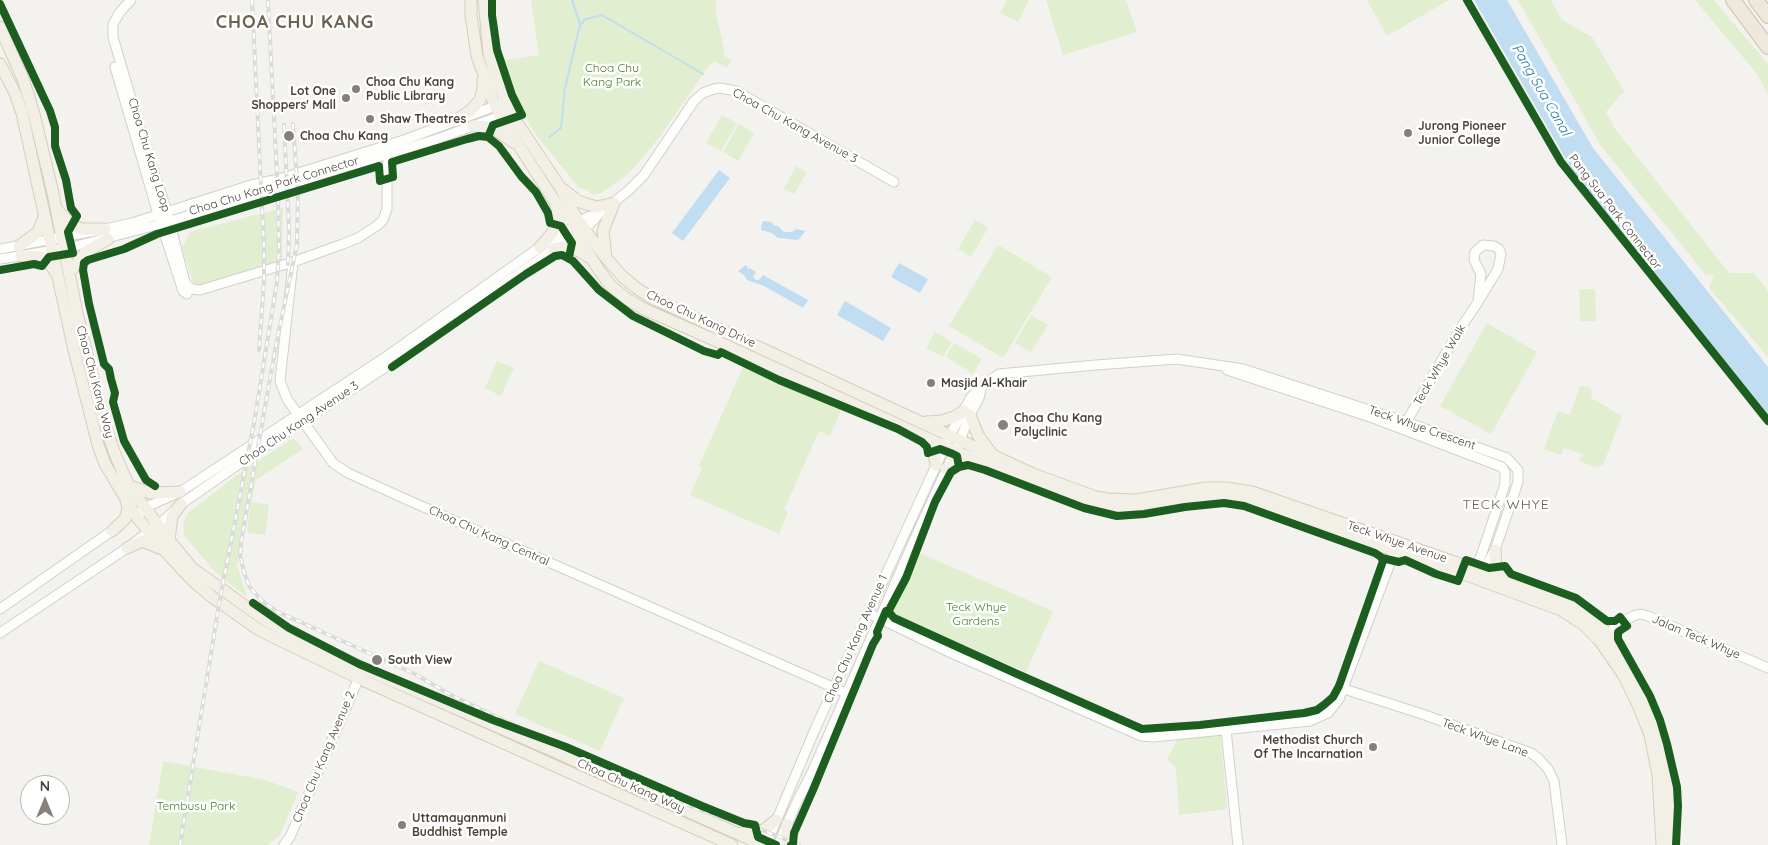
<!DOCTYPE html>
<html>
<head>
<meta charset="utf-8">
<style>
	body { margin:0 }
	#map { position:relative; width:1768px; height:845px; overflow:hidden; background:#f4f2ee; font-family:Quicksand,sans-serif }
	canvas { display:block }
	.north { position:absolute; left:20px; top:775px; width:50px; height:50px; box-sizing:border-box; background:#fff; border:1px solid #b7b4b0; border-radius:50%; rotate:0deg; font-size:14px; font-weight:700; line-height:20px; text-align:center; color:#4b4439 }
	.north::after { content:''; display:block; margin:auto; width:18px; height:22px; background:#868178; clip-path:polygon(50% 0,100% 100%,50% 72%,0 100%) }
</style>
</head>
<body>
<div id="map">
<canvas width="1768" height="845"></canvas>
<div class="north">N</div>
</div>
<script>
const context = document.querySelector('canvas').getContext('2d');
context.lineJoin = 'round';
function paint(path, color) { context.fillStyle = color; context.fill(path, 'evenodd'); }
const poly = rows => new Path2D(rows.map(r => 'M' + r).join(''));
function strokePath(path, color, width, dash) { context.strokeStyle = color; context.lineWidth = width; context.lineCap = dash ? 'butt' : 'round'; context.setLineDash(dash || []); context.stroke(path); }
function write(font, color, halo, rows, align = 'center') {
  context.font = font + ' Quicksand,sans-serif'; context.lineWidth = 5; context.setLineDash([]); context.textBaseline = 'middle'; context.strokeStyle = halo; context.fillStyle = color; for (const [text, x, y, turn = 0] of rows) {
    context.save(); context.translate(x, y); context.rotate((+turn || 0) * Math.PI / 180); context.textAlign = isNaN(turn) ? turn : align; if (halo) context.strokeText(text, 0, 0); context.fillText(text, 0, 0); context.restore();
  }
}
paint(poly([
	[531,0,716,0,716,13,725,54,723,55,731,60,727,68,715,61,710,64,659,138,639,162,627,175,601,193,593,195,587,190,579,188,536,135,514,97,500,61,539,55],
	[1007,0,1029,0,1018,22,1000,13],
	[1046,0,1126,0,1137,32,1063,55],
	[1367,0,1449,0,1387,36],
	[1518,0,1551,0,1562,20,1592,37,1624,91,1606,112,1616,130,1729,273,1754,273,1768,291,1768,357,1709,288,1714,276,1711,274,1706,275,1601,146],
	[1695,0,1714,0,1768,64,1768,95,1757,74],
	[722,115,737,123,721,151,706,143],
	[739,124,754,133,738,161,723,152],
	[796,166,807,172,794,194,784,189],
	[283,208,282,260,202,285,196,285,193,282,182,248,190,232],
	[975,220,988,228,971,257,958,249],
	[998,245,1052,277,1003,358,949,326],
	[1579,289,1595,289,1596,321,1580,321],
	[1031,315,1048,325,1031,352,1015,343],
	[1487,323,1537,352,1491,434,1440,406],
	[935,332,952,342,943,357,926,348],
	[954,343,982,359,973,374,946,357],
	[497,361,514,368,501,396,485,388],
	[744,365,842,408,830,436,819,431,784,510,788,512,779,534,690,495,702,468,699,466],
	[1580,386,1589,387,1592,390,1591,398,1622,416,1603,465,1596,467,1579,461,1582,454,1564,448,1561,455,1544,449,1558,411,1570,415],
	[293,438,303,449,256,480,251,502,269,505,265,535,247,532,250,505,237,565,247,597,215,572,184,535,183,525,187,514,234,477],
	[917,552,1053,611,1026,672,890,613],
	[539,661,624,698,600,751,515,714],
	[1220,728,1227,809,1179,815,1176,768,1167,759,1182,731],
	[163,761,265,780,298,792,280,835,268,845,149,845]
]), '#e1eecf');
paint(poly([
	[1474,0,1507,0,1593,148,1768,367,1768,414,1571,168],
	[719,170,730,178,683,241,672,233],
	[764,221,771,222,775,226,778,226,784,232,792,232,796,229,806,231,798,240,778,238,772,233,761,230,762,223],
	[899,263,928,279,920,293,891,277],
	[746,265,748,269,750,268,756,272,753,277,756,280,759,280,763,275,808,300,803,308,764,286,747,280,744,275,738,271],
	[845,301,891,328,883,341,837,315]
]), '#c0ddf1');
strokePath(poly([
	[572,0,580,24],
	[549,137,561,128,565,88,580,25,586,19,602,15,703,74]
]), '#c0ddf1', 2);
const minor = poly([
	[131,0,120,12,113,24,113,37,139,126,167,212,185,282,191,289,200,290,293,262,343,244,358,238,378,225,383,220,387,209,387,164,392,153],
	[115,67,158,214,183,291,187,294],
	[0,249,105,229,132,223,251,185,279,179,404,140,501,104],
	[0,259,72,247,161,224,437,139,506,114],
	[293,262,280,381,287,399,333,463,348,473,412,502,846,693],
	[1227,370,1373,418,1502,467,1505,472,1505,484,1482,553,1472,575],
	[1404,426,1458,332,1478,302,1498,269,1501,254,1499,249,1494,246,1483,245,1475,252,1474,260,1481,274,1478,302],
	[141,512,151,505,180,492,390,354,540,247,587,217,599,214],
	[0,609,116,528],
	[868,613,951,653,1141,736,1153,737,1174,735,1310,721,1328,713,1339,699,1397,545],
	[0,633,127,548,163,521,181,504,249,457,386,367,591,223,599,214,628,191,644,175,694,101,703,93,714,89,720,88,736,91,894,182],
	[1604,637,1619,624,1633,616,1640,614,1648,616,1768,668],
	[1344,689,1422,714,1531,753,1538,758,1548,769,1554,781,1562,845],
	[1226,730,1238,845],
	[284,845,290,837,361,673],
	[766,845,816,727,950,435,971,397,987,382,999,374,1096,365,1177,359,1243,369,1406,422,1507,458,1518,470,1518,482,1495,550,1479,578],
	[778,845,795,806,813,770,915,538,960,440,970,415,979,398,981,389]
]);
const major = poly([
	[471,0,471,15,477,56,495,106,503,121,599,270,610,285,627,299,644,309,712,339,955,451,1042,487,1093,505,1119,509,1160,505,1208,496,1226,496,1241,499,1461,573,1561,610,1583,624,1600,641,1624,676,1639,707,1650,735,1658,775,1662,845],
	[484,0,489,54,497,80,510,112,560,187,576,217,588,234,606,258,622,276,635,287,650,297,1033,474,1096,497,1108,499,1136,500,1206,488,1226,488,1252,492,1463,565,1564,601,1576,607,1608,634,1618,648,1633,672,1657,722,1669,775,1671,845],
	[0,27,23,79,34,114,53,193,77,313,103,419,115,454,129,486,169,540,192,568,265,620,304,640,363,668,551,750,763,845],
	[0,64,15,93,22,113,74,350,98,445,105,464,136,516,163,549,193,581,212,597,259,630,358,678,732,845],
	[455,121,471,110,480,100,483,90,483,80],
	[473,126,492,127,513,142],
	[564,190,578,201,586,204,597,207,614,203],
	[57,210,72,225,82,229,105,229],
	[19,246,38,232,44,217],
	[540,247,553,232,556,224,558,214,556,205],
	[554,249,564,247,571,248,581,252,588,257],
	[21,256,40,257,50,264,56,273],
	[606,257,603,231,614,203],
	[69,273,86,252,108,239],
	[970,415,978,435,991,453],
	[926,422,942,421,954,417,964,411],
	[930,439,933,447,936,465],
	[946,469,957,462,973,457],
	[129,486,151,493,180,492],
	[112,531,125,519,128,508,126,500],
	[169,540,172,516,181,504],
	[127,548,142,541,159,548],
	[1495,550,1496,567,1504,580],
	[787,824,787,845],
	[741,833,755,833,765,829,776,820]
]);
const highway = poly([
	[1733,0,1768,47],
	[1756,0,1768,16]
]);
strokePath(minor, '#d2d0cb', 11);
strokePath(major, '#d6cebb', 13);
strokePath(highway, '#ccbfa9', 16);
strokePath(minor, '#fdfdfc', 9);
strokePath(major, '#f2efe6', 11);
strokePath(highway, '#ede8db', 14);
const rail = poly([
	[252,0,264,248,264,282,259,350],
	[293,124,298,194,297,244,276,345,242,537,240,554,244,572,249,586,262,601,276,611,415,674,449,694,541,738,697,809,765,831,799,845],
	[284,125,289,229,288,264],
	[180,845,219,604,254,423,277,282,279,249,278,195,268,0]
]);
strokePath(rail, '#dbdbda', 4);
strokePath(rail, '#fff', 2, [5.5]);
strokePath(poly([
	[1467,0,1561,162,1768,421],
	[0,4,50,111,55,127,55,146,66,180,71,208,77,216,68,232,73,253],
	[488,137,493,125,522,115,512,95,497,50,492,15,492,0],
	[488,137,499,146,521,176,536,192,548,213,550,223,561,226,572,243,569,257],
	[84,263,88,260,124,249,157,234,379,166,380,181,393,177,392,162,467,139,479,136,488,137],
	[84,263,83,270,89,304,104,364,109,369,111,379,115,393,113,402,124,441,146,480,155,486],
	[0,270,34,264,42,266,49,257,73,253],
	[392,367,526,274,555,256,562,255,573,261,599,290,633,316,704,351,718,355,721,352,779,380,898,429,922,442,927,447,928,453,940,449,953,454,957,456,959,467],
	[1382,558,1399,562,1405,560,1436,574,1458,581,1466,560,1489,568,1505,566,1511,574,1576,598,1607,621,1615,621,1620,617,1627,626,1618,632,1618,639,1650,696,1660,720,1667,744,1677,787,1678,806,1676,845],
	[253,603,289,628,359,664,493,720,566,747,702,806,744,823,755,825,758,837,776,845],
	[791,845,793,844,794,833,813,790,873,644,878,636,877,632,886,611,889,610,906,578,935,502,951,472,959,467,968,465,985,470,1084,508,1117,516,1144,514,1185,507,1224,503,1244,506,1375,553,1381,557,1383,561,1339,686,1333,697,1325,704,1317,710,1304,713,1200,725,1142,729,1015,673,894,618,888,611]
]), '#1b5e20', 8);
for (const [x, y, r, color] of [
	[356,89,5,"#868178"],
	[346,98,5,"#868178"],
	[370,119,5,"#868178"],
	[1408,133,5,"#868178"],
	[289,136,6,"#868178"],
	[931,383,5,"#868178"],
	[1003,425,6,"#868178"],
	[377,660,6,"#868178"],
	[1373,747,5,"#868178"],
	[402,825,5,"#868178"]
]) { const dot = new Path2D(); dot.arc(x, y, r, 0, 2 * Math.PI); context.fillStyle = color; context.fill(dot); strokePath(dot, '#fff', 2); }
write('12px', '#4a7f2a', '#fff', [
	["Choa Chu",612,68],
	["Kang Park",612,82],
	["Teck Whye",976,607],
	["Gardens",976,621],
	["Tembusu Park",196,806]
]);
write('bold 12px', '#4b4439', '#fff', [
	["Choa Chu Kang",366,82],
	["Public Library",366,96],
	["Lot One",336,91,"right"],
	["Shoppers' Mall",336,105,"right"],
	["Shaw Theatres",380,119],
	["Jurong Pioneer",1418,126],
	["Junior College",1418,140],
	["Choa Chu Kang",300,136],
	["Masjid Al-Khair",941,383],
	["Choa Chu Kang",1014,418],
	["Polyclinic",1014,432],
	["South View",388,660],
	["Methodist Church",1363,740,"right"],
	["Of The Incarnation",1363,754,"right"],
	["Uttamayanmuni",412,818],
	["Buddhist Temple",412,832]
], 'left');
write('12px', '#4b4439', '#fff', [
	["Choa Chu Kang Avenue 3",795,126,29],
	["Choa Chu Kang Loop",149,155,73],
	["Choa Chu Kang Park Connector",274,186,-17],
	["Pang Sua Park Connector",1615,212,52],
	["Choa Chu Kang Drive",701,319,25],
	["Teck Whye Walk",1440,365,-60],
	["Choa Chu Kang Way",95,382,75],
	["Choa Chu Kang Avenue 3",299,424,-34],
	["Teck Whye Crescent",1422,428,19],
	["Choa Chu Kang Central",489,536,24],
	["Teck Whye Avenue",1397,542,19],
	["Jalan Teck Whye",1696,637,23],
	["Choa Chu Kang Avenue 1",856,639,-66],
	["Teck Whye Lane",1485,738,20],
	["Choa Chu Kang Avenue 2",324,757,-67],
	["Choa Chu Kang Way",631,786,24]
]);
write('italic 14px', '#2e7ab2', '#fff', [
	["Pang Sua Canal",1541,90,60]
]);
context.letterSpacing = '1px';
write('14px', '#6e6250', '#fff', [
	["TECK WHYE",1506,505]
]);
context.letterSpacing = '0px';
context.letterSpacing = '1px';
write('bold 18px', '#6e6250', '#fff', [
	["CHOA CHU KANG",295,23]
]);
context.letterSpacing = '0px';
</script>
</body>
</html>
